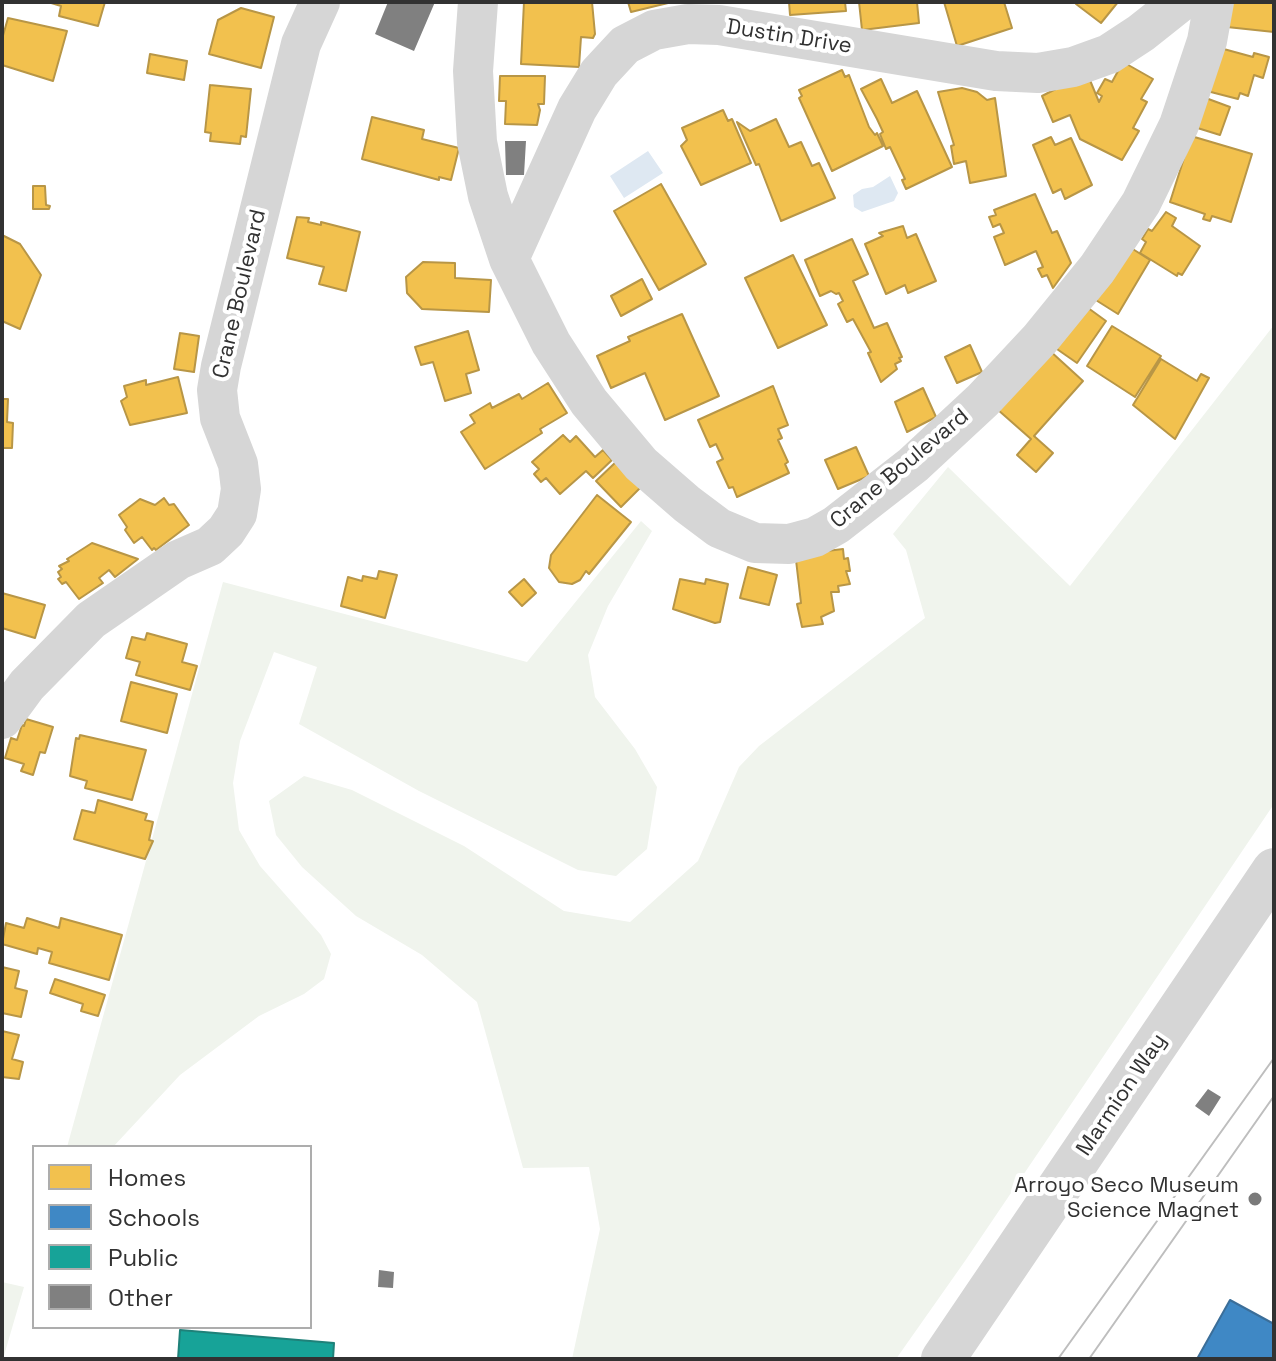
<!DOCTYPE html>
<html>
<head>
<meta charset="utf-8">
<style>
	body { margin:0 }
	#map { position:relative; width:1276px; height:1361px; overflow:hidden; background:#fff; font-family:"Space Grotesk",sans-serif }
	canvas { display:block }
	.frame { position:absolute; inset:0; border:4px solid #323232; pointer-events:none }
	.legend { position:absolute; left:32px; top:1145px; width:280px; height:184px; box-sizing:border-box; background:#fff; border:2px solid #adadad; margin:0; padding:10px 14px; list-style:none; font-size:24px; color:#323232 }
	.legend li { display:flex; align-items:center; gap:16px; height:40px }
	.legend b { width:40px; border:2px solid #adadad }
</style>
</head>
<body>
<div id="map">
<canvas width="1276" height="1361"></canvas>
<div class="frame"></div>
<ul class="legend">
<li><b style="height:22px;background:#f2c14e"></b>Homes</li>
<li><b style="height:22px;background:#3f88c5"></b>Schools</li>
<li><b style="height:22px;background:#17a398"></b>Public</li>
<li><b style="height:22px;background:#808080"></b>Other</li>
</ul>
</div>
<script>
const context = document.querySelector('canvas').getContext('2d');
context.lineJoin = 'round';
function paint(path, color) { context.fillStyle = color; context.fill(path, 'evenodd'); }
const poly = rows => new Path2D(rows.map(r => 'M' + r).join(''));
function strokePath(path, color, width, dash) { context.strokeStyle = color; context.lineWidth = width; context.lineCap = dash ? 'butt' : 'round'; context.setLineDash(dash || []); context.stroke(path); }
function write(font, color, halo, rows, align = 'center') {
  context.font = font + ' "Space Grotesk",sans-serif'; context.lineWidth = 8; context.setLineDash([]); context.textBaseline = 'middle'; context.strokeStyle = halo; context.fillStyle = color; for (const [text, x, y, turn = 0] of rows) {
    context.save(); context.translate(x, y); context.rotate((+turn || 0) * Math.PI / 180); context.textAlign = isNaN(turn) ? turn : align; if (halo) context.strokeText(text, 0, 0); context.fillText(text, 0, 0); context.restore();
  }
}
paint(poly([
	[1274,325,1274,804,965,1261,896,1359,572,1359,600,1229,589,1167,523,1168,477,1002,422,955,356,916,302,867,276,835,269,801,304,776,352,790,464,846,564,911,630,922,698,861,739,767,759,746,925,618,906,550,893,534,948,467,1070,586],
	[641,521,652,531,608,606,588,655,595,697,635,749,657,787,647,849,616,876,578,870,419,791,299,724,317,667,274,652,240,741,233,783,239,830,260,866,321,935,331,954,324,979,304,994,259,1016,180,1075,113,1147,67,1147,223,582,527,662],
	[2,1282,24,1287,3,1359,2,1359]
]), '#f0f4ed');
paint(poly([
	[648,151,663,173,624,198,610,176],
	[890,176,898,193,894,201,862,212,854,207,853,195,862,189,873,187]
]), '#dee8f2');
const homes = poly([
	[48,2,105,2,98,26,59,16,61,6,48,2],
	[524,2,592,2,595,34,593,38,581,37,579,67,521,64,524,2],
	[628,2,667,2,668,3,631,12,628,2],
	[789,2,845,2,846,11,790,15,789,2],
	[859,2,917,2,919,23,862,30,859,2],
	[944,2,1004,2,1012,28,957,46,944,2],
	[1077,2,1118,2,1101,23,1076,4,1077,2],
	[1230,2,1274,2,1274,32,1227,27,1230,2],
	[241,8,274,17,261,68,209,54,218,20,241,8],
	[8,18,67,31,53,81,2,65,2,39,8,18],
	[1220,48,1253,57,1254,53,1269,57,1263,78,1254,75,1248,96,1240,93,1238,99,1207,91,1220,48],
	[150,54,187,61,184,80,147,73,150,54],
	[1123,62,1153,79,1141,99,1147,102,1133,128,1139,131,1122,160,1080,139,1070,115,1053,122,1042,96,1087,73,1099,102,1102,96,1097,93,1105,79,1112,82,1123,62],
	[842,70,845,77,849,75,869,127,875,135,877,133,883,146,832,171,799,98,802,96,799,90,842,70],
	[500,76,545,76,544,104,538,104,540,110,537,125,505,124,506,101,499,101,500,76],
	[881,79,892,103,917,91,952,167,906,189,902,180,905,179,890,147,886,149,880,134,883,132,877,119,861,89,881,79],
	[210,85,251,89,246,137,241,136,240,144,210,141,211,133,205,132,210,85],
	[962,88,977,92,987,100,995,98,1006,176,970,183,966,161,954,164,951,146,954,145,938,92,962,88],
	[1203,97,1230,107,1220,135,1191,126,1203,97],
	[723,110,728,121,732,119,751,163,701,185,681,146,687,140,682,128,723,110],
	[372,117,424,130,422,139,459,148,451,180,439,177,439,180,362,159,372,117],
	[776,119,789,147,801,142,812,166,819,163,835,198,781,221,759,164,756,165,737,122,750,131,776,119],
	[1191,136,1252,154,1231,222,1212,216,1210,221,1203,219,1205,214,1170,202,1191,136],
	[1051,137,1055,145,1071,138,1092,185,1065,199,1061,189,1053,193,1033,145,1051,137],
	[661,184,706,264,659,290,614,211,661,184],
	[33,186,45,186,46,205,50,206,49,209,33,209,33,186],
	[1035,194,1052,233,1057,231,1071,263,1053,288,1047,275,1042,277,1038,269,1043,267,1036,251,1005,265,994,237,1004,233,1000,224,993,227,989,217,996,215,994,210,1035,194],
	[1166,212,1176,218,1172,226,1200,246,1182,275,1178,273,1177,276,1140,253,1146,242,1142,239,1148,229,1152,231,1166,212],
	[297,217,309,218,308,222,321,225,321,222,360,232,346,291,319,284,324,267,287,258,297,217],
	[903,226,907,238,916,234,936,281,908,293,905,285,886,294,865,244,883,236,879,233,903,226],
	[2,235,20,244,41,275,20,329,2,321,2,235],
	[852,239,868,274,853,281,874,328,887,323,902,357,899,358,901,361,895,364,897,369,881,382,868,353,871,352,853,319,847,322,838,304,843,301,839,293,836,294,831,291,820,296,805,260,852,239],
	[1128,246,1150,260,1118,314,1091,297,1128,246],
	[793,255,827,325,778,348,745,278,793,255],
	[423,262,455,263,455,278,491,280,489,312,422,309,407,293,406,277,423,262],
	[642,279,652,299,621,316,611,296,642,279],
	[1084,305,1106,321,1077,363,1054,347,1084,305],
	[682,314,719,396,665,420,645,373,611,388,597,356,630,341,628,337,682,314],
	[1112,326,1161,356,1135,397,1087,366,1112,326],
	[468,331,479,370,466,374,471,393,445,401,433,362,421,365,415,347,468,331],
	[180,333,199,336,194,372,174,369,180,333],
	[970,345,982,372,957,383,945,357,970,345],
	[1049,350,1083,381,1034,436,1053,453,1036,472,1017,455,1031,439,997,409,1049,350],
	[1161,359,1197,381,1201,374,1209,378,1175,439,1133,405,1161,359],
	[178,377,187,413,130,425,121,401,127,397,124,386,146,380,146,385,178,377],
	[548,383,567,413,540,429,542,433,485,469,461,432,475,423,470,415,490,403,492,408,519,394,522,399,548,383],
	[773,386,788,425,778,429,782,438,778,440,788,462,785,464,789,473,737,497,733,487,729,488,717,462,723,459,716,444,710,447,698,420,773,386],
	[923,388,936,417,907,432,895,402,923,388],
	[2,399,8,399,7,422,13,423,12,448,2,448,2,399],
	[563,435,570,442,576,436,595,457,603,450,612,460,593,478,586,471,560,494,546,478,541,482,534,474,539,469,532,462,563,435],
	[856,447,869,476,838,489,825,460,856,447],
	[618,460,643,485,621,507,596,481,618,460],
	[597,495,631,522,589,574,586,571,580,580,572,584,559,582,549,568,551,555,597,495],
	[164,498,169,505,174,504,189,525,156,550,154,548,152,550,142,537,134,543,125,530,127,527,119,515,140,499,155,505,164,498],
	[92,543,138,559,115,577,109,570,99,578,103,583,79,599,66,582,62,584,58,579,61,577,58,572,62,569,59,566,69,561,67,559,92,543],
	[843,549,844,559,848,558,850,571,846,571,850,584,838,586,839,592,831,592,834,611,821,617,823,624,802,627,797,604,801,603,796,560,811,553,843,549],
	[748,567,777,575,769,605,740,598,748,567],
	[379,571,397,575,385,618,341,606,348,577,362,581,363,576,377,579,379,571],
	[524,579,536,593,522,606,509,592,524,579],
	[680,579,705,584,706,579,728,584,720,622,715,623,673,609,680,579],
	[2,593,45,605,35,638,2,628,2,593],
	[147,633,187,644,182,662,197,666,190,690,136,675,140,662,126,658,132,637,145,640,147,633],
	[131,682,177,694,167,733,121,721,131,682],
	[26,719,53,727,45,753,40,752,33,775,21,771,24,764,5,758,11,738,17,740,22,725,24,726,26,719],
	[80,735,146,750,132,800,85,788,87,781,70,776,76,738,79,739,80,735],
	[98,800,147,814,145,820,153,822,149,840,153,841,145,859,74,839,82,810,95,813,98,800],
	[27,918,59,928,61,918,122,935,109,980,49,963,52,952,38,948,37,954,2,944,6,923,24,928,27,918],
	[2,967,19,971,15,988,27,991,21,1017,2,1013,2,967],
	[55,979,105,995,98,1016,81,1011,83,1004,50,993,55,979],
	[2,1031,19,1035,12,1059,23,1062,19,1079,2,1077,2,1031]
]);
paint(homes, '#f2c14e');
strokePath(homes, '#b89646', 2);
const schools = poly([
	[1230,1300,1274,1324,1274,1359,1197,1359,1230,1300]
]);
paint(schools, '#3f88c5');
strokePath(schools, '#3b6e99', 2);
const public = poly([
	[180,1330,334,1343,333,1359,178,1359,180,1330]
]);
paint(public, '#17a398');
strokePath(public, '#1f8179', 2);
paint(poly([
	[388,2,435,2,414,51,375,34],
	[505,141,526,141,524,175,506,175],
	[1208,1089,1221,1097,1209,1116,1195,1106],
	[379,1270,394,1272,393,1288,378,1287]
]), '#808080');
strokePath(poly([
	[478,2,473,71,477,142,488,196,509,259,551,343,589,402,641,464,687,504,719,528,755,543,789,544,815,537,836,525,913,465,983,400,1040,339,1097,269,1141,203,1179,125,1207,41,1214,2],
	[509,259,577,109,599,73,625,45,654,30,688,24,719,25,996,71,1038,73,1073,67,1109,54,1141,33,1180,2],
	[2,719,27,685,91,620,178,560,210,546,226,531,237,514,241,489,238,464,220,418,217,390,221,366,301,44,320,2]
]), '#d6d6d6', 40);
strokePath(poly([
	[943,1359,1274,870]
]), '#d6d6d6', 44);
strokePath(poly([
	[1058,1359,1274,1058],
	[1089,1359,1274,1096]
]), '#bebebe', 2);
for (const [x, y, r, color] of [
	[1255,1199,8,"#7a7a7a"]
]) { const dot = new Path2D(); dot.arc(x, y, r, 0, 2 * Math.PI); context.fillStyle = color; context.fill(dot); strokePath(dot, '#fff', 3); }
write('22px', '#323232', '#fff', [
	["Dustin Drive",789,37,9],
	["Crane Boulevard",240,294,-77],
	["Crane Boulevard",900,469,-40],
	["Marmion Way",1122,1095,-56]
]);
write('22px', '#323232', '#fff', [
	["Arroyo Seco Museum",1239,1186],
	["Science Magnet",1239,1211]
], 'right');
</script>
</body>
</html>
